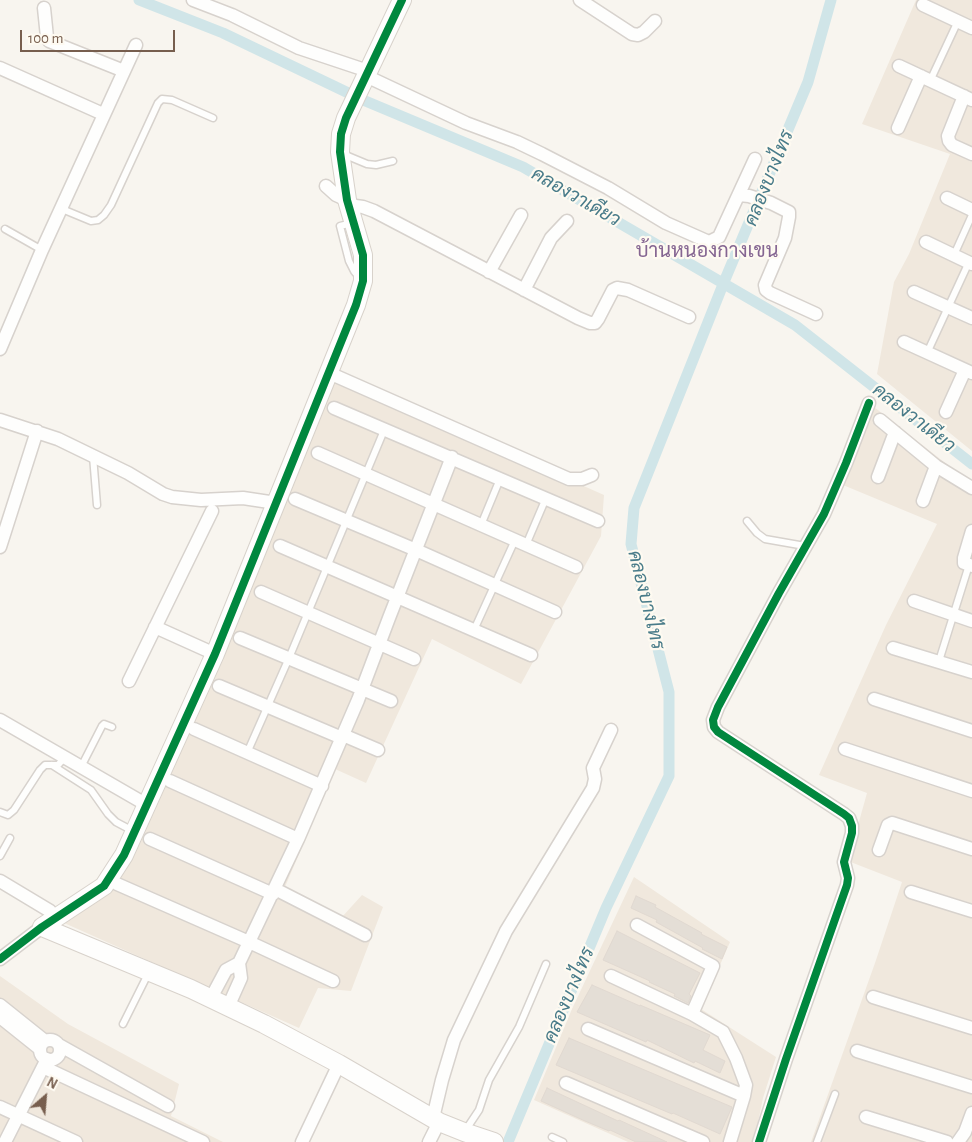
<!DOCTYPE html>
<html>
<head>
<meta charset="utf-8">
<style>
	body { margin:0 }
	#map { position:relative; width:972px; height:1142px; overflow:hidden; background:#f8f5ef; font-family:"Alegreya Sans",sans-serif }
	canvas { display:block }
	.north { position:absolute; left:20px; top:1072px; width:50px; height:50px; -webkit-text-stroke:4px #fefaf1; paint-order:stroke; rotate:27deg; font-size:14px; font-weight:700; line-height:20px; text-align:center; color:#775e4e }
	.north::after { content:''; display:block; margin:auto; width:18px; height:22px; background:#775e4e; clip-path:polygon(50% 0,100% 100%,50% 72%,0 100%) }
	.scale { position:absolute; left:20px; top:30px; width:155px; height:22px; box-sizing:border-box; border:2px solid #775e4e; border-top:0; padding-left:6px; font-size:15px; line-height:18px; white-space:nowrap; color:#775e4e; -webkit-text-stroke:4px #fefaf1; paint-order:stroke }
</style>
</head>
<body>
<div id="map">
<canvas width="972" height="1142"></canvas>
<div class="north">N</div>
<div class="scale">100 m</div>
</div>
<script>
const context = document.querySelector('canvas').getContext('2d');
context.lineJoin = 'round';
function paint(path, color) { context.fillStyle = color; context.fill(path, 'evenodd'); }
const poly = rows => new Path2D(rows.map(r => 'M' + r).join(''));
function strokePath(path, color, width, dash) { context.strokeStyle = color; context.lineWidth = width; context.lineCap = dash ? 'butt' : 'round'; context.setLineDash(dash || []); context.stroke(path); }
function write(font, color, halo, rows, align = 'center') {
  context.font = font + ' "Alegreya Sans",Sarabun,sans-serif'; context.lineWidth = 4.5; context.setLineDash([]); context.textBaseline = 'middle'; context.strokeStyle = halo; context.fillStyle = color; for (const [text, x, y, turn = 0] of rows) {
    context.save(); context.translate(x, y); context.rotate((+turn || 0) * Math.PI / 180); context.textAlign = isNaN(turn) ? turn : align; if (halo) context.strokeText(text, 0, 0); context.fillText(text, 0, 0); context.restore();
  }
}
paint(poly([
	[916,0,972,0,972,451,877,374,894,282,909,254,950,154,862,124],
	[336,376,604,495,601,536,521,684,432,639,366,783,335,769,285,887,342,917,362,895,383,907,351,991,318,988,299,1028,62,922,112,880],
	[869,403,972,484,972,1142,811,1142,875,963,902,882,848,861,867,793,819,775,886,625,937,524,843,485],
	[634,877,730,942,701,1009,776,1057,763,1098,754,1142,628,1142,534,1100,572,1009],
	[0,976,68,1024,179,1084,171,1116,223,1142,0,1142]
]), '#f0e8dd');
strokePath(poly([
	[139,0,223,33,363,100,523,167,795,325,972,464],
	[508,1142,606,908,669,776,669,692,631,544,634,508,724,282,808,82,831,0]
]), '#d0e5e8', 11);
const building = poly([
	[636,896,656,905,655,907,702,933,701,934,727,947,722,959,702,949,703,948,656,922,657,920,631,908,636,896],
	[617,931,700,973,689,994,691,996,688,1003,674,996,675,994,649,982,650,981,603,960,617,931],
	[592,985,640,1006,640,1005,710,1035,703,1050,725,1061,720,1073,695,1061,694,1063,647,1040,646,1042,577,1012,592,985],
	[569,1038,732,1107,720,1134,673,1113,672,1114,556,1065,569,1038],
	[547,1088,618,1121,619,1120,667,1142,636,1142,610,1130,609,1131,585,1121,541,1101,547,1088]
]);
paint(building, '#e4ded6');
strokePath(building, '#e1d9d1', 1);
const lane = poly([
	[930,81,958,21],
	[343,154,367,164,376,165,393,161],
	[62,209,91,221,98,220,104,215,111,205,158,103,162,99,172,100,213,118],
	[352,223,340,226,349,261,354,271,359,277],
	[5,229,42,250],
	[954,255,972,215],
	[927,353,969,262],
	[93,456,97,505],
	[747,521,757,533,765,539,805,546],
	[481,525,500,479],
	[526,545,546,498],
	[474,630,515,540],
	[939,661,969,565],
	[247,753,289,658,385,428],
	[52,765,91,790,108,814,116,822,133,831],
	[81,767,102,726,104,724,112,727],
	[0,812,8,815,14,810,40,770,45,765,58,765,65,757],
	[0,856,10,838],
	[123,1024,149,972],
	[465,1131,479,1110,489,1080,519,1027,546,964],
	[552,1137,563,1142],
	[817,1142,835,1094]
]);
const street = poly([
	[193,0,232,15,299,48,368,71],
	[580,0,632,34,638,35,644,32,655,21],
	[923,5,972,28],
	[44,8,47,37,49,41,124,71],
	[899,66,972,100],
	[0,68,103,114],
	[366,76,466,123,517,142,542,154,608,188,666,223,709,242,719,237,755,159],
	[964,96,948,136,949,141,952,145,972,154],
	[898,128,921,76],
	[326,186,336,195,347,200],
	[739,195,749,196,771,203,789,212,789,217,785,238,765,285,766,290,770,293,816,314],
	[947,198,972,210],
	[348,205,363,207,374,211,578,318,590,323,595,323,598,319,613,290,617,288,628,290,689,317],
	[926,242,972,264],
	[489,272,521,215],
	[524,290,551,238,567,221],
	[914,292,972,318],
	[904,342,972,373],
	[0,349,42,250,136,45],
	[329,373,569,479,582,479,592,475],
	[334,408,598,521],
	[946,412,965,370],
	[0,420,58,439,128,473,163,494,172,497,201,500,243,498,276,503],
	[880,420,936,466,972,488],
	[318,453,576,567],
	[878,477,895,432],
	[295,499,416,550,555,612],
	[923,501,936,466],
	[972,531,964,558,964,563,972,566],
	[280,546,531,655],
	[0,547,37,431],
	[261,592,414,659],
	[914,601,972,621],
	[155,627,215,654],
	[240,638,391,701],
	[893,648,972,672],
	[129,681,212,511],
	[219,686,342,738],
	[874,699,972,731],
	[0,720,147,805],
	[194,729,322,786],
	[343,735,378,750],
	[845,749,972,791],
	[170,781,298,839],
	[150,839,273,894],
	[879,850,888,825,892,823,972,849],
	[0,881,50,911,55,918],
	[117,884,249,942,333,981],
	[275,889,365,935],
	[911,892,972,911],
	[637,925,713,966,692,1014],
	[0,959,42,927],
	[611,976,692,1014,723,1032,736,1058,746,1085,744,1096,730,1142],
	[873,997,972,1028],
	[211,998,226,970,239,963],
	[0,1005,45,1041],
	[228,1007,241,978,239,963,298,839,358,700,389,618,452,457],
	[0,1017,40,1049],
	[588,1029,744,1096],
	'40 1050a10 10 0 1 1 20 0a10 10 0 1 1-20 0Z',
	[59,1045,168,1106],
	[857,1051,972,1087],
	[43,1067,203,1142],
	[566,1083,703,1142],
	[0,1107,76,1142],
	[866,1117,947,1142],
	[433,1118,442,1080,454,1040,506,931,593,788,595,779,593,768,611,730],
	[5,1142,47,1059],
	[302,1142,339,1064],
	[429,1142,439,1122],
	[759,1142,786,1059,847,885,848,878,844,862,852,833,852,826,849,818,844,814,718,732,714,727,713,720,718,707,779,593,824,514,846,463,869,403],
	[958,1142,965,1132,972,1113]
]);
const secondary = poly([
	[42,927,104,886,124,855,215,654,356,305,363,281,363,255,347,200,340,152,341,134,346,118,402,0],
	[42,927,191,989,264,1024,339,1064,439,1122,464,1132,494,1142]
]);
strokePath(lane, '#d7d2cd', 9);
strokePath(street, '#d7d2cd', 15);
strokePath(secondary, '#d8d2cb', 20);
strokePath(lane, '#fefefd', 6);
strokePath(street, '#fefefd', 12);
strokePath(secondary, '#fefefd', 18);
strokePath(poly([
	[0,959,42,927,104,886,124,855,215,654,356,305,363,281,363,255,347,200,340,152,341,134,346,118,402,0],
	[759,1142,786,1059,847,885,848,878,844,862,852,833,852,826,849,818,844,814,718,732,714,727,713,720,718,707,779,593,824,514,846,463,869,403]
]), '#00873e', 8);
write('italic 19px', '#487b89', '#fefaf1', [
	["คลองบางไทร",769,178,-68],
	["คลองวาเดียว",576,197,30],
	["คลองวาเดียว",914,418,38],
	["คลองบางไทร",646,600,76],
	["คลองบางไทร",569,995,-67]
]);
write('20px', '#856692', '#fefaf1', [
	["บ้านหนองกางเขน",707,251]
]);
</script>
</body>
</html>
